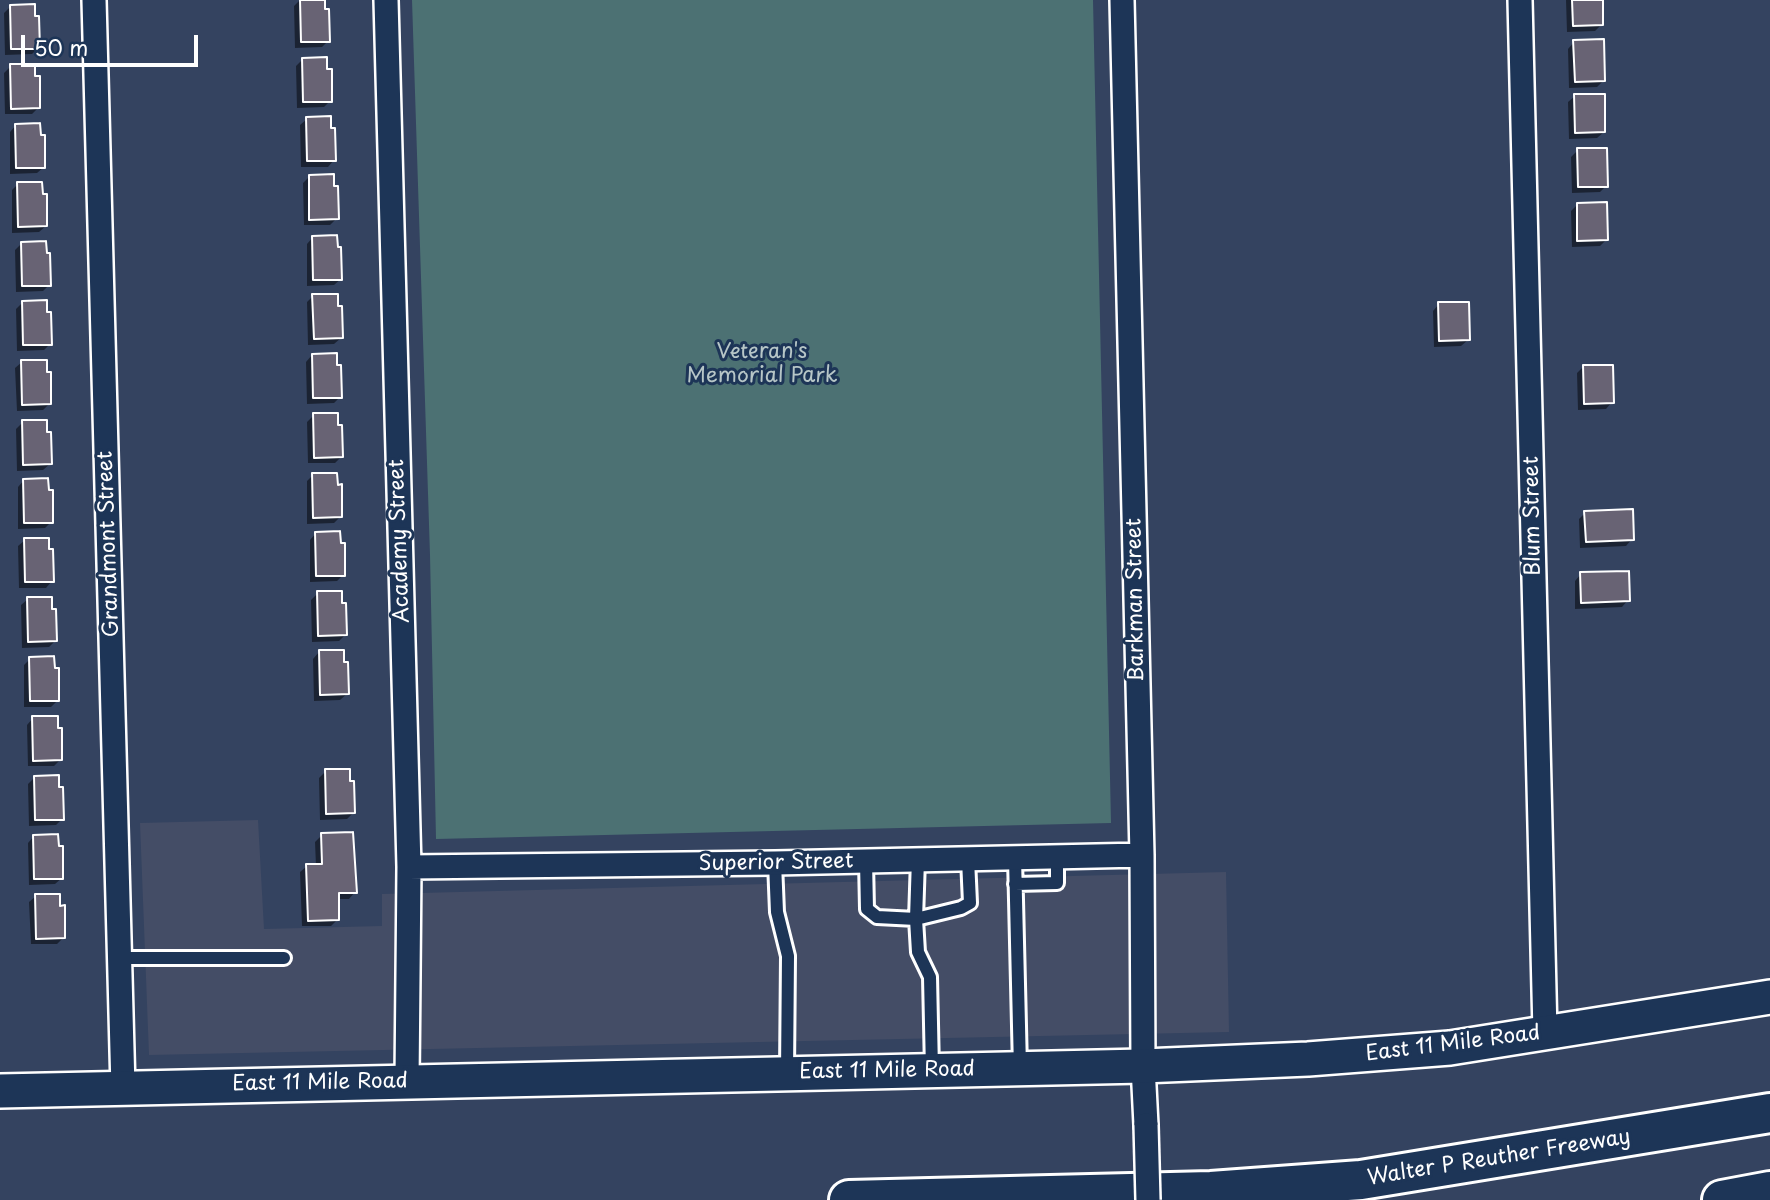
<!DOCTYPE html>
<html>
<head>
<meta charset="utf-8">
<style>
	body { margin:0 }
	#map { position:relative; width:1770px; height:1200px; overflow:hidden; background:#344360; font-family:"Playpen Sans",sans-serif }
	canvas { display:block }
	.scale { position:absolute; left:21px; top:35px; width:177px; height:32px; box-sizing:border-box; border:4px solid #fff; border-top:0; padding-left:9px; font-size:21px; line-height:24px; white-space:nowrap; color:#fff; -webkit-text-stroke:5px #1d3557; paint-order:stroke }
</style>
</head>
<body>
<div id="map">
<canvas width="1770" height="1200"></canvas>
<div class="scale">50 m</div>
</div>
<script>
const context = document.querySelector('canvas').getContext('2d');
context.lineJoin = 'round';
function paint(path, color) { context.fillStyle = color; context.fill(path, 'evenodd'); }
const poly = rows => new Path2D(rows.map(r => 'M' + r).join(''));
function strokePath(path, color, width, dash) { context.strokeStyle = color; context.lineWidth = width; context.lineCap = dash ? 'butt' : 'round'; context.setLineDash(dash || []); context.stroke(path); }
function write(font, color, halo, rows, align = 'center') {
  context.font = font + ' "Playpen Sans",sans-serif'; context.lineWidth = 6; context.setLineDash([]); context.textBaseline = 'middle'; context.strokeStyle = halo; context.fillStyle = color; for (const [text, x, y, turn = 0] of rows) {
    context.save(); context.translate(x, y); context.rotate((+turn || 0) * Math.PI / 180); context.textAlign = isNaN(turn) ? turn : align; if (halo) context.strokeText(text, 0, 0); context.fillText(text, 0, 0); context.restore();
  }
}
paint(poly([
	[258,820,264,929,382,926,382,894,1226,872,1229,1032,149,1055,140,823]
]), '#444d66');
paint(poly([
	[412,0,1093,0,1111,823,436,839,430,555]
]), '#4c7173');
paint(poly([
	[300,0,323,0,328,41,322,47,295,48,294,6],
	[1566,0,1601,0,1601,25,1595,31,1567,32],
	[11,6,38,48,32,54,5,55,4,13],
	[1574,42,1603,81,1597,87,1569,88,1568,49],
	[303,59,330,101,324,107,297,108,296,66],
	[11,66,38,108,32,114,5,114,4,73],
	[1575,96,1604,132,1597,138,1569,139,1568,102],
	[307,119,334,160,328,167,301,167,300,125],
	[16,125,44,167,37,173,10,174,10,132],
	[1578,150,1606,186,1600,192,1572,193,1571,157],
	[309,177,337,218,330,225,304,225,303,183],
	[18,184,46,226,39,232,12,233,12,190],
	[1578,204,1606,240,1600,246,1572,247,1571,211],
	[313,237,341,279,334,285,307,286,307,244],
	[22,243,49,285,43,291,16,292,15,250],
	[313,296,341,338,334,344,308,345,307,302],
	[23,302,50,344,44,350,17,351,16,309],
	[1439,304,1468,340,1461,346,1434,347,1433,311],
	[312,355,340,397,334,403,307,404,306,362],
	[22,362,49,404,43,410,17,411,15,368],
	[1583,367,1612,402,1606,409,1578,410,1577,373],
	[314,415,337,426,341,457,335,463,308,463,307,422],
	[23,422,50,464,43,470,17,471,16,429],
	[313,475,336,487,341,516,334,523,307,524,307,481],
	[24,480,51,522,45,528,18,529,18,487],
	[1585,513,1632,539,1626,546,1580,548,1579,519],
	[316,533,343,575,337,581,310,582,310,540],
	[25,540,52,581,46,588,19,588,18,546],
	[1581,574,1628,600,1622,607,1575,609,1575,581],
	[318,593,345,635,339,641,312,642,311,600],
	[28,599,51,611,55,641,49,647,22,648,21,605],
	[319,652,347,694,340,700,314,701,313,659],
	[30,659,53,670,58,700,51,707,24,707,24,665],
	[33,718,56,729,60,760,54,766,28,766,27,725],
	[326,771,353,813,347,819,320,820,319,778],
	[35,777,58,789,62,819,56,825,29,826,28,784],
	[322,835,355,892,349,899,337,899,338,919,331,926,302,926,300,872,307,866,316,866,315,842],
	[34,836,57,848,62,878,55,884,29,885,28,843],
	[36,896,59,908,64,937,57,944,31,944,29,902]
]), '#0007');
const building = poly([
	[300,0,325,0,325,9,329,9,330,42,301,42,300,0],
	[1572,0,1603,0,1603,25,1573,26,1572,0],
	[35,4,35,16,39,16,40,49,11,49,10,5,35,4],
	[1604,39,1605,81,1575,82,1573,40,1604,39],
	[327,57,327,69,332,69,332,102,303,102,302,58,327,57],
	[10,64,35,64,35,76,40,76,40,108,11,109,10,64],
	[1574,94,1605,94,1605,132,1575,133,1574,94],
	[331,116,331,128,335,128,336,161,307,161,306,117,331,116],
	[40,123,41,135,45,135,45,168,16,168,15,124,40,123],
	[1577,148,1607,148,1608,187,1578,187,1577,148],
	[334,174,334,186,338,186,339,219,309,220,309,175,334,174],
	[17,182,42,182,43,194,47,194,47,226,18,227,17,182],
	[1607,202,1608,240,1577,241,1577,203,1607,202],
	[337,235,338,247,341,247,342,280,313,280,312,236,337,235],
	[46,241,47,253,50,253,51,286,22,286,21,242,46,241],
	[312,294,338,294,338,306,342,306,343,338,314,339,312,294],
	[47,300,47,312,51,312,52,345,23,345,22,301,47,300],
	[1438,302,1469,302,1470,340,1439,341,1438,302],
	[337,353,337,365,341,365,342,398,313,398,312,354,337,353],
	[21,360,47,360,47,372,51,372,51,404,22,405,21,360],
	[1583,365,1613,365,1614,403,1584,404,1583,365],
	[313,413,338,413,338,425,342,425,343,457,314,458,313,413],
	[22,420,47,420,47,432,51,432,52,464,23,465,22,420],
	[312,473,337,473,338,485,342,484,342,517,313,518,312,473],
	[48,478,49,490,53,490,53,523,24,523,23,479,48,478],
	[1633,509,1634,540,1586,542,1584,511,1633,509],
	[340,531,341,543,345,543,345,576,316,576,315,532,340,531],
	[24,538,49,538,49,549,53,549,54,582,25,582,24,538],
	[1629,571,1630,601,1581,603,1580,572,1629,571],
	[317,591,342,591,342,603,346,603,347,635,318,636,317,591],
	[27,597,52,597,52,609,56,609,57,641,28,642,27,597],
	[319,650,344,650,344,662,348,662,349,694,320,695,319,650],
	[54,656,55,668,59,668,59,701,30,701,29,657,54,656],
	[32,716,58,716,58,728,62,728,62,760,33,761,32,716],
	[325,769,350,769,350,781,354,781,355,813,326,814,325,769],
	[59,775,59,787,63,787,64,820,35,820,34,776,59,775],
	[353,832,357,893,339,893,339,920,308,921,306,864,322,864,321,833,353,832],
	[58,834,59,846,63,846,63,879,34,879,33,835,58,834],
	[35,894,60,894,60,906,65,905,65,938,36,939,35,894]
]);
paint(building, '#686374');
strokePath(building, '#fff', 2);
const lane = poly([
	[1015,858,1020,1068],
	[866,861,867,909,877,917,916,919,918,859],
	[775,863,777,912,788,956,787,1073],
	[1015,884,1057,883,1057,857],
	[120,958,284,958],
	[932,1070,930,977,918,952,916,919,961,908,970,903,968,859]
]);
const street = poly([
	[94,0,123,1088],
	[386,0,409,867,407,1081],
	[1122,0,1142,855,1143,1066,1146,1125],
	[1520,0,1545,1032],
	[409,867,775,863,1142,855]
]);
const secondary = poly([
	[0,1091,1143,1066,1308,1059,1450,1048,1770,997]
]);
const highway = poly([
	[849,1200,1211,1191,1361,1180,1770,1113],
	[1722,1200,1770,1191]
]);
strokePath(lane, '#fff', 18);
strokePath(street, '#fff', 28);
strokePath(secondary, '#fff', 38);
strokePath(highway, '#fff', 44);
strokePath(lane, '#1d3557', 12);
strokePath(street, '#1d3557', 23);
strokePath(secondary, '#1d3557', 33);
strokePath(highway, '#1d3557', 38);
const streetBridge = poly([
	[1146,1125,1148,1200]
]);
strokePath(streetBridge, '#fff', 28, []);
strokePath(streetBridge, '#1d3557', 23);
write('21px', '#b7c6c7', '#1d3557', [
	["Veteran's",762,352],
	["Memorial Park",762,376]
]);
write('21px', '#fff', '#1d3557', [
	["Blum Street",1533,516,-91],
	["Academy Street",400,541,-92],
	["Grandmont Street",109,544,-92],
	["Barkman Street",1136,600,-91],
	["Superior Street",776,863,-1],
	["East 11 Mile Road",1453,1044,-7],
	["East 11 Mile Road",887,1071,-1],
	["East 11 Mile Road",320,1083,-1],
	["Walter P Reuther Freeway",1499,1158,-9]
]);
</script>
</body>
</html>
